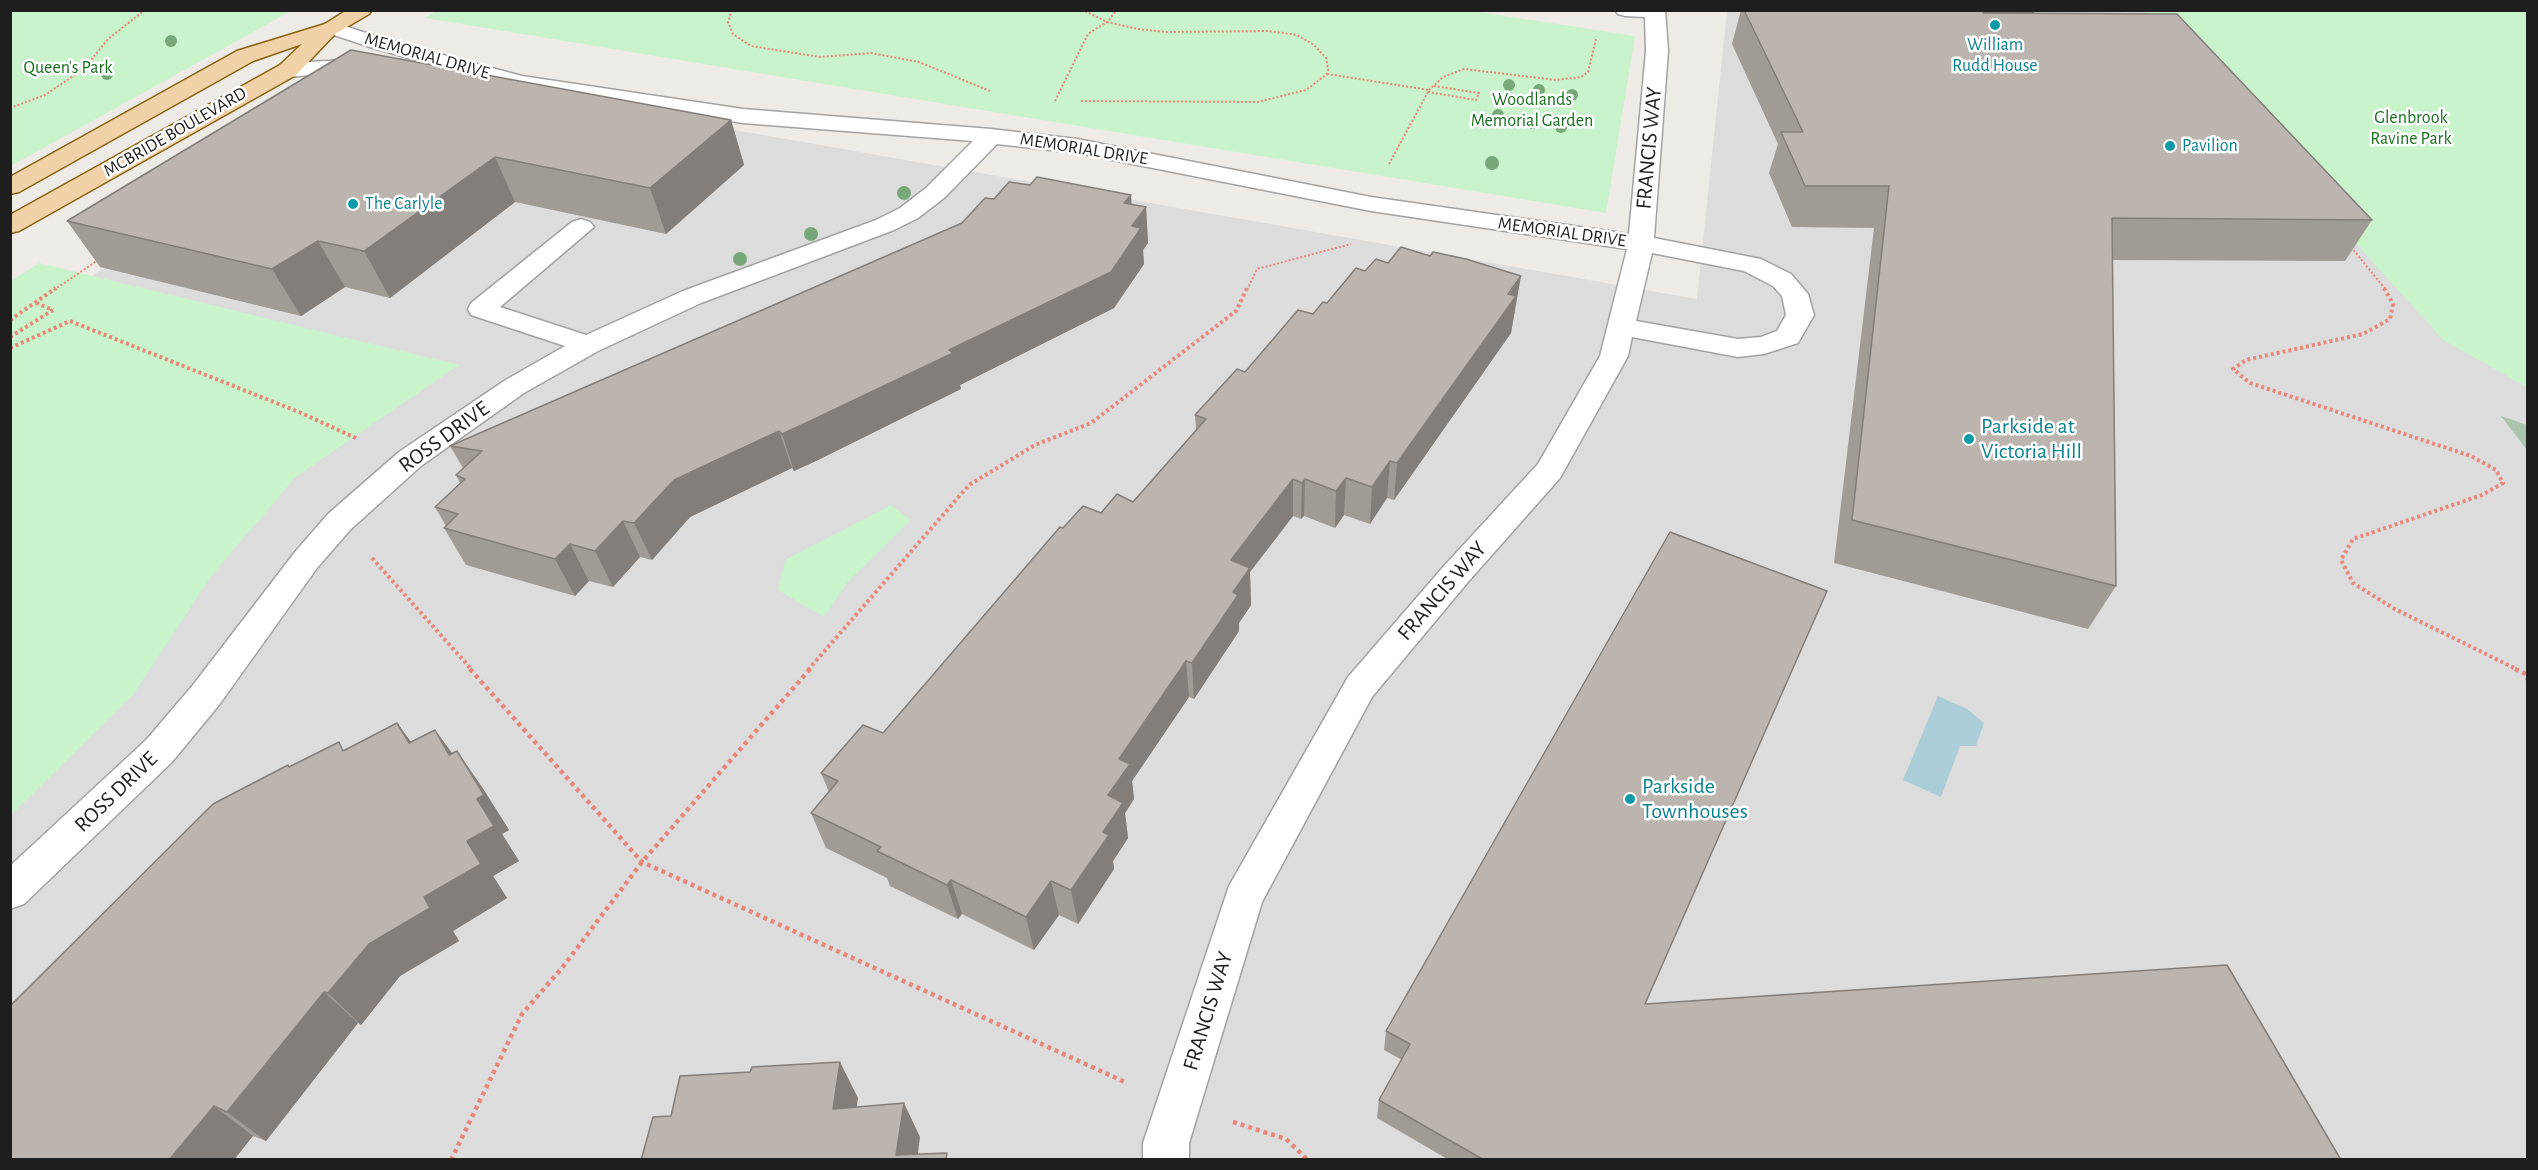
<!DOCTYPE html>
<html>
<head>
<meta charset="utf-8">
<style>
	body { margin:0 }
	#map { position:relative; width:2538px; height:1170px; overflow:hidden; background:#eeebe6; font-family:"Alegreya Sans",sans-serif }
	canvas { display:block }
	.frame { position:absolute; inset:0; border:12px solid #1e1e1e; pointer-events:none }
</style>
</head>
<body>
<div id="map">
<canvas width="2538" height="1170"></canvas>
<div class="frame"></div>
</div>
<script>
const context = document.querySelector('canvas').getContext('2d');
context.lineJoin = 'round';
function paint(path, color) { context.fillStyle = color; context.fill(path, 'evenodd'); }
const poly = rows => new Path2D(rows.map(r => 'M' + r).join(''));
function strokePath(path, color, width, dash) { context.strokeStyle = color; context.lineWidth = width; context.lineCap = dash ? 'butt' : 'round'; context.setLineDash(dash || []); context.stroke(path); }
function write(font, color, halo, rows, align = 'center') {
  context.font = font + ' "Alegreya Sans",sans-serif'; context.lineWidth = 5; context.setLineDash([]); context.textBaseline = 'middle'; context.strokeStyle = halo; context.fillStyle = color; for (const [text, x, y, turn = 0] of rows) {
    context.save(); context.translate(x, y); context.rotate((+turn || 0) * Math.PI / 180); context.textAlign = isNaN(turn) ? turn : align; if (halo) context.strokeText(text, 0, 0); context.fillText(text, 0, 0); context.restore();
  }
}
paint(poly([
	[1727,11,2147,11,2443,339,2527,387,2527,1159,11,1160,11,326,416,74,1697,299]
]), '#dcdcdc');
paint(poly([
	[2501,416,2527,425,2527,450]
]), '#aac4ae');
paint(poly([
	[11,10,291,10,291,11,11,166],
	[438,10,1466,10,1635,36,1606,213,425,18],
	[2147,11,2527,11,2527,387,2443,340],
	[39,263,459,365,296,477,212,575,133,695,11,815,11,281],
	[891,505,911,520,847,583,824,617,778,590,785,560]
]), '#c8f3cb');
paint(poly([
	[1938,696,1967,709,1984,723,1976,746,1960,746,1941,797,1903,780]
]), '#abcdd7');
const minor = poly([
	[1615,10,1665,10,1668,51,1654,238,1761,259,1791,274,1808,294,1814,315,1798,343,1764,354,1738,357,1632,337,1628,356,1560,478,1468,582,1372,697,1262,902,1189,1143,1189,1160,1143,1160,1143,1143,1229,886,1348,677,1444,566,1538,464,1600,356,1627,249,1371,211,1077,153,997,144,944,198,918,218,894,230,701,303,598,351,524,393,421,466,350,530,317,568,219,705,172,762,24,904,10,909,10,866,146,740,193,685,295,552,328,514,399,452,504,381,565,346,471,315,468,309,471,303,572,222,581,219,590,222,594,227,500,307,586,335,683,291,876,220,900,208,926,188,973,141,743,123,522,90,373,48,325,32,322,28,325,24,332,22,339,24,387,40,522,76,743,109,991,129,1077,139,1371,197,1629,234,1646,51,1645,17,1625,16,1618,14,1615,10],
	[1652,253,1744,271,1773,286,1782,296,1786,315,1777,331,1761,337,1738,339,1636,321,1652,253],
	[347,60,375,63,378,68,375,73,367,74,347,72,288,77,280,75,277,70,280,65,288,63,347,60]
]);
const major = poly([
	[347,10,372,10,369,14,335,34,296,75,19,231,10,233,10,215,280,65,302,44,253,61,19,192,10,194,10,177,237,51,325,24,347,10]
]);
strokePath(minor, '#a2a2a2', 3);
strokePath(major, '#886111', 3);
strokePath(poly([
	[732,10,728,22,733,34,751,46,820,57,871,53,919,62,990,91],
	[1327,74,1429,90],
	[1428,92,1476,100,1479,93,1434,86],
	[1055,101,1088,34,1107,22,1117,10],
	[1081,101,1258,102,1306,90,1327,74,1328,69,1326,58,1314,45,1297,35,1269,31,1166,32,1138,29,1107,22,1083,10],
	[10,108,45,95,84,69,108,39,145,10],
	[1389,164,1429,90,1443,77,1464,69,1556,80,1581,77,1588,72,1596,39],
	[2351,247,2386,290],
	[54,290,98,260],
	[1247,290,1257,269,1351,244]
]), '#ea877b', 2, [2, 2]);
strokePath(poly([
	[2384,288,2393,304,2390,319,2363,334,2246,360,2233,369,2250,383,2471,456,2496,470,2503,483,2482,495,2353,539,2341,560,2353,583,2393,608,2518,670],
	[36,303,53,310],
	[10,320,56,288],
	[10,337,53,310],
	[10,348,70,321,299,412,358,439],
	[372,558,472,670],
	[808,670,969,485,1035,445,1091,423,1236,311,1247,288]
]), '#ea877b', 4, [3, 3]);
strokePath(poly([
	[470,669,642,862,1127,1083],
	[2515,669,2526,674,2528,680],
	[1233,1122,1286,1139,1308,1160],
	[451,1160,522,1014,562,968,642,862,810,669]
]), '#ea877b', 4.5, [4, 4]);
paint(minor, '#fff');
paint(major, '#f1d2a8');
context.fillStyle = '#78a879';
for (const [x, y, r] of [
	[171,41,6],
	[107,74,6],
	[1509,85,6],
	[1539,90,6],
	[1572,95,6],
	[1498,115,6],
	[1532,123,6],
	[1561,127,6],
	[1492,163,7],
	[904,193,7],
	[811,234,7],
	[740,259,7]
]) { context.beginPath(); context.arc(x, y, r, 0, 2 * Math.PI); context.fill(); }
paint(poly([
	[1741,10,2038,10,2033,13,2372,220,2345,261,2112,260,2116,586,2088,629,1834,563,1874,228,1792,227,1769,173,1778,144,1732,44],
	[731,120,744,165,666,234,515,202,390,298,345,287,301,316,100,267,67,221],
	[994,199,1131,205,1146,207,1148,243,1143,250,1144,264,1114,308,960,385,961,389,818,460,794,471,792,468,690,517,652,560,640,557,613,587,589,581,575,596,466,565,444,528,446,526,435,507,460,483,456,475,463,468,450,446,962,223],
	[1327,303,1515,312,1514,314,1511,333,1394,500,1387,498,1370,524,1344,515,1335,528,1304,516,1301,519,1293,516,1250,572,1251,605,1239,623,1239,631,1194,699,1189,697,1132,781,1134,799,1125,813,1128,838,1113,861,1114,869,1078,924,1059,915,1034,950,962,914,958,919,890,886,887,878,826,848,811,813,829,792,821,773,883,733,1101,513,1133,502,1196,430,1195,415],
	[435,730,452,754,482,787,509,830,502,834,519,861,493,876,507,898,453,931,459,941,400,976,361,1025,358,1023,266,1141,253,1136,10,1160,290,766,345,750,411,742],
	[1645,1004,2341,1160,1449,1160,1377,1118,1379,1100,1402,1060,1384,1050,1386,1031]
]), '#a19b96');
paint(poly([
	[1988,10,2038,10,1968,52,1983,13],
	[731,120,744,165,666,234,650,188],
	[495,157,515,202,390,298,364,251],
	[1131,195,1133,225,1146,207,1148,243,1143,250,1144,264,1114,308,960,385,961,389,818,460,794,471,782,434,949,350,1124,203],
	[318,241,345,287,301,316,272,269],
	[1521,276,1511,333,1394,500,1397,463],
	[779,431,792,468,690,517,652,560,634,523,674,480],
	[1390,461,1387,498,1370,524,1372,487],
	[1346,478,1344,515,1335,528,1336,491],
	[1293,479,1293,516,1250,572,1251,605,1239,623,1239,631,1194,699,1192,663,1231,560],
	[1305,479,1304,516,1301,519,1302,483],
	[623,521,640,557,613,587,595,551],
	[570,544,589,581,575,596,555,559],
	[1186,661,1189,697,1132,781,1134,799,1125,813,1128,838,1113,861,1114,869,1078,924,1071,890,1103,832,1108,795,1119,759],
	[397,723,424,759,409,743],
	[435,730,461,765,449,755],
	[457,751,482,787,509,830,502,834,519,861,493,876,507,898,453,931,459,941,400,976,361,1025,328,993,369,944,424,897,467,841,477,799],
	[951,880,962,914,958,919,947,885],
	[1051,881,1059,915,1034,950,1026,917],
	[324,992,358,1023,266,1141,227,1112],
	[840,1062,858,1098,852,1143,833,1109],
	[904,1103,920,1137,917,1160,896,1155],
	[214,1106,253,1136,234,1160,169,1160]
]), '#837e7a');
const building = poly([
	[1744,10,1988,10,1983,13,2177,14,2372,220,2112,218,2116,586,1852,520,1889,186,1805,186,1781,132,1803,132,1744,10],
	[351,50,731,120,650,188,495,157,364,251,318,241,272,269,67,221,351,50],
	[1037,177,1131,195,1124,203,1146,207,1132,226,1141,228,1111,272,949,350,953,353,806,423,782,434,779,431,674,480,634,523,623,521,595,551,570,544,555,559,444,528,458,514,435,507,465,479,456,475,482,451,450,446,962,223,985,198,994,199,1009,182,1030,185,1037,177],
	[1401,247,1430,256,1433,252,1466,259,1521,276,1508,294,1516,296,1397,463,1390,461,1372,487,1346,478,1336,491,1305,479,1302,483,1293,479,1231,560,1250,568,1233,592,1238,595,1192,663,1186,661,1119,759,1130,764,1108,795,1123,803,1103,832,1109,835,1071,890,1051,881,1026,917,951,880,947,885,877,851,881,847,811,813,838,781,821,773,863,725,883,733,1060,527,1063,528,1083,506,1101,513,1117,494,1133,502,1206,419,1195,415,1237,369,1245,372,1298,310,1313,314,1323,302,1327,303,1356,268,1365,271,1376,259,1388,263,1401,247],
	[1670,532,1827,591,1645,1004,2227,965,2341,1160,1484,1160,1379,1100,1410,1044,1386,1031,1670,532],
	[397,723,409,743,435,730,449,755,457,751,484,795,477,799,494,826,467,841,481,864,424,897,430,908,369,944,328,993,324,992,227,1112,214,1106,169,1160,10,1160,10,1006,213,804,288,765,289,767,339,742,343,751,397,723],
	[840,1062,833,1109,904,1103,896,1155,947,1153,946,1160,641,1160,653,1117,671,1116,680,1076,750,1072,752,1067,840,1062]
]);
paint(building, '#bbb4af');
strokePath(building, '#837e7a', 1.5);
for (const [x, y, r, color] of [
	[1995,25,6,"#0f9aa8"],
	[2170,146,6,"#0f9aa8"],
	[353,204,6,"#0f9aa8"],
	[1969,439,6,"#0f9aa8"],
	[1630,799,6,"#0f9aa8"]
]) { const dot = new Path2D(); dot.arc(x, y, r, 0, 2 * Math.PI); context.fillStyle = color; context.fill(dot); strokePath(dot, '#fff', 2); }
write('18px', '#0d838f', '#fff', [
	["William",1995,45,"center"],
	["Rudd House",1995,66,"center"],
	["Pavilion",2182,146],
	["The Carlyle",365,204]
], 'left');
write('18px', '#1e1e1e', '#fff', [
	["MEMORIAL DRIVE",427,56,16],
	["MCBRIDE BOULEVARD",175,132,-30],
	["MEMORIAL DRIVE",1084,149,9],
	["MEMORIAL DRIVE",1562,232,8]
]);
write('18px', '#187120', '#fff', [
	["Queen's Park",68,68],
	["Woodlands",1532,100],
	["Memorial Garden",1532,121],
	["Glenbrook",2411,118],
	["Ravine Park",2411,139]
]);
write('22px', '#1e1e1e', '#fff', [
	["FRANCIS WAY",1649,148,-85],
	["ROSS DRIVE",444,437,-36],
	["FRANCIS WAY",1442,591,-49],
	["ROSS DRIVE",116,792,-44],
	["FRANCIS WAY",1208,1011,-73]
]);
write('22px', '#0d838f', '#fff', [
	["Parkside at",1981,426],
	["Victoria Hill",1981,451],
	["Parkside",1642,786],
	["Townhouses",1642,811]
], 'left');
</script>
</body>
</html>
